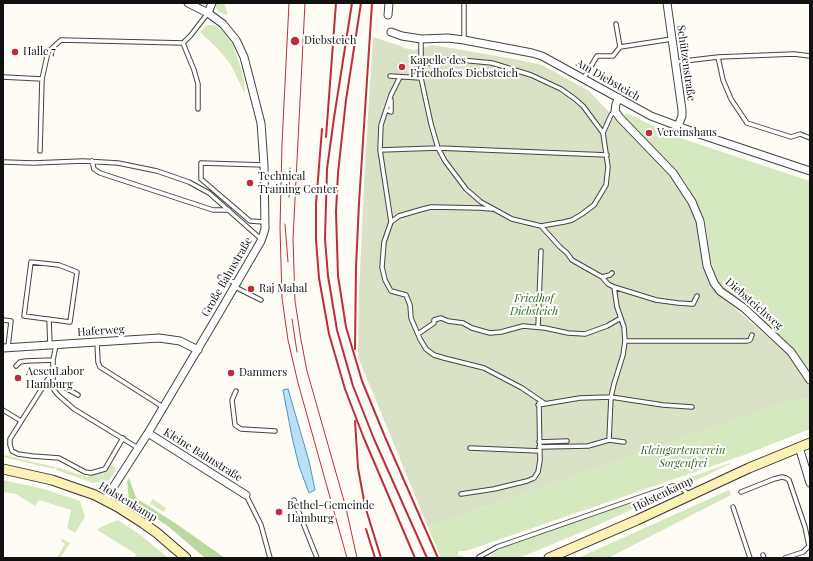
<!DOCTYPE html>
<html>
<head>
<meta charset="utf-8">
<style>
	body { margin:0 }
	#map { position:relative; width:813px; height:561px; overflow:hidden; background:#fefcf5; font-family:"Playfair Display",serif }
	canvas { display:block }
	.frame { position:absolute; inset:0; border:4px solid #111; pointer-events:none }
</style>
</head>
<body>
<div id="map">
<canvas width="813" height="561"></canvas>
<div class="frame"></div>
</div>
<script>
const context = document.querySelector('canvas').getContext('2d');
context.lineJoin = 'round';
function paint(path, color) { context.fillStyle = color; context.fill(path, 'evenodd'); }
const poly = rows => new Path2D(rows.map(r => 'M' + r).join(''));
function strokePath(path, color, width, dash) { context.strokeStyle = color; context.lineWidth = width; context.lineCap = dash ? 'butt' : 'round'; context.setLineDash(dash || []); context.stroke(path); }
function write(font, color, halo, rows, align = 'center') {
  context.font = font + ' "Playfair Display",serif'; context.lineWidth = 4; context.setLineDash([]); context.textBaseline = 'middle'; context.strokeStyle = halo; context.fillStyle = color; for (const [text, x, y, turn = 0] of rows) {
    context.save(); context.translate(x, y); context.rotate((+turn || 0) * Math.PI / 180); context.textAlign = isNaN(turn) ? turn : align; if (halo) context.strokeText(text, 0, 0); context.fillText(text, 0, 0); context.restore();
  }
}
paint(poly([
	[216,3,224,3,227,12,227,15,218,12,216,8],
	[207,25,214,25,220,28,226,34,232,43,239,62,244,80,245,94,231,65,218,49,200,32],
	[627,113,671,135,810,181,810,373,794,350,746,306,723,289,716,278,711,261,705,220,695,200,684,180,623,117],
	[810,398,810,429,744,455,466,551,459,551,457,555,463,556,465,558,441,558,428,527,788,402],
	[3,455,4,455,55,467,54,469,3,457],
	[730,463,730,464,686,485,677,482],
	[110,464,115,467,116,470,109,480,93,483,56,470,57,467,87,477,105,472],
	[3,480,44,489,80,501,85,517,75,533,67,528,71,510,39,500,35,506,16,494,3,492],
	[674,488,677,489,589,529,519,558,489,558,495,552,502,548],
	[729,490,731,495,608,558,578,558],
	[153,499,166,508,164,512,150,503],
	[118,520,142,536,168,558,135,558,136,554,97,530,99,528],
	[62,539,70,543,60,558,57,558,65,544,61,541]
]), '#d6e8c0');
paint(poly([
	[129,478,136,498,139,500,175,523,225,558,205,558,169,527,131,501,129,499,127,482]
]), '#bbd8a0');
paint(poly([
	[373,37,401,46,404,48,414,50,433,45,514,59,542,65,589,91,670,176,688,203,696,220,706,275,711,287,788,355,810,387,810,398,788,402,428,527,358,357,359,293,365,164]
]), '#d9e1c6');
const water = poly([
	[288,389,309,461,315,490,309,493,299,466,292,437,283,390,288,389]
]);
paint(water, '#bce0f3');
strokePath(water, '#4797c6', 1);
const lane = poly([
	[464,3,464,40],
	[616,24,620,47],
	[183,43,194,70,198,84,198,109],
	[718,57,723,80,731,99,747,123,791,137,800,134,810,138],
	[676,62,718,57,794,54,810,56],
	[421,66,438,60,461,60,492,63,531,75,561,89,575,99,583,106,603,133,608,167,606,185,594,205,582,214,572,220,564,222,541,226,512,219,481,202,466,189,445,161,438,148,431,124,421,78,421,39],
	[390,76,421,78],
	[3,77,42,79],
	[584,78,597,56,613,56,620,47,672,39],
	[386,110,391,112,391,100],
	[603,133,611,115,615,111],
	[380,150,438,148,607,155],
	[40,151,42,79,48,52,61,40,183,43,191,35,208,13],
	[92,161,94,169,100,173,213,210,229,210],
	[3,162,34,163,83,161,118,163,157,171,189,182,209,193,261,239],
	[264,165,201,163,201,179,250,221,265,222],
	[491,209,480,208,431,207,423,209,399,216,391,222,384,242,382,267,385,280,391,291,406,295,410,305,411,318,420,339,426,349,434,355,444,358,484,368,522,388,544,403],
	[391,222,380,150,381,125,391,95,400,77],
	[541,226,560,247,567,253,572,260],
	[572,260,602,277,608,284,614,287,617,307,624,327,625,341,623,355,614,384,611,397,609,440,624,442],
	[31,262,59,265,77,272,70,322,24,316,31,262],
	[220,277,236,283],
	[602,277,610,275,612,273],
	[235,287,261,300],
	[614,287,656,300,678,303,693,304,697,296],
	[49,319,50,346],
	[3,320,11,321,8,347],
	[538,327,541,251],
	[418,334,434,323,434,320,441,318,448,321,463,323,472,328,490,333,501,332,523,326,545,328,568,333,585,334,607,326,621,318],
	[625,341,747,341,750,340,752,335],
	[97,342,98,362,100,367,163,407],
	[56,345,53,360,53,383,54,390,58,395,74,409,138,448],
	[16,366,20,362,26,361,53,360],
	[53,371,10,439,10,445,12,451,18,454,32,456,59,458,85,472,91,473,105,469,123,438],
	[53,383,59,384,78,395],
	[236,391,232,400,235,425,241,429,275,431],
	[538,405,580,398,611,397,663,405,692,407],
	[3,410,21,421],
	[539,442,567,441],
	[539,447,588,446,609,440],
	[470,448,540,451],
	[741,492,774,479,782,477,786,478,789,480,805,527,809,546,803,552,785,558],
	[461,494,494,489,527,481,534,478,538,472,540,460,539,403],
	[246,495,261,525,270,558],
	[294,500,317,558],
	[733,507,750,558],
	[763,555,764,558],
	[479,557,497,547,672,486,679,486,689,495]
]);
const street = poly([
	[667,3,682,110,682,116,678,126],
	[208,13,212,3],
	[388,15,389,3],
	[391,32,402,36,421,39,448,38,464,40,532,53,542,56,651,116,699,134,810,171],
	[619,98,616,104,615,111,620,118,673,173,692,202,700,221,707,266,714,283,720,291,744,308,791,352,810,380],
	[3,348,159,338,180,341,198,350],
	[148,433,246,495],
	[799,447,810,483],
	[105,500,148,433,218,315,261,241,265,229,264,165,261,123,244,57,236,40,223,24,208,13,188,3]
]);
const secondary = poly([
	[3,469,52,480,95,495,118,507,143,523,157,533,186,558],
	[549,558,637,520,749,468,810,443]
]);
strokePath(lane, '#444', 5.5);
strokePath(street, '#444', 9);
strokePath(secondary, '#333', 11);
strokePath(lane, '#fff', 3.5);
strokePath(street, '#fff', 7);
strokePath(secondary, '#faf1b4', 9);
strokePath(poly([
	[289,3,282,144,280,228,282,298,288,340,298,383,347,558],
	[305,3,293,239,295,301,301,340,307,371,346,508,357,558],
	[289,197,290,168],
	[285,224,288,262],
	[292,319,297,352]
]), '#ba2f3a', 1);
strokePath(poly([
	[352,3,334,118,327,169,325,239,328,276,337,330,353,386,374,439,427,558],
	[361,3,346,100,338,173,336,212,338,276,346,327,362,381,385,437,438,558],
	[322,129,316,204,316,240,319,278,329,334,345,389,363,436,415,558],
	[326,137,336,3],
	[355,349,356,267,359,203,372,3],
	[355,421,358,468,365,506,381,558],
	[366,529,375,558]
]), '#ba2f3a', 2);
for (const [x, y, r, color] of [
	[295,41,5,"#ba2f3a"],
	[15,52,4,"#ba2f3a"],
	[402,67,4,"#ba2f3a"],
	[649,133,4,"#ba2f3a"],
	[250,183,4,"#ba2f3a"],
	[251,289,4,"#ba2f3a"],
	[231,373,4,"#ba2f3a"],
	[18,378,4,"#ba2f3a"],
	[279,512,4,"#ba2f3a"]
]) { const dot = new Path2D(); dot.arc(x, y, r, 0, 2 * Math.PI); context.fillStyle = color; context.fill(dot); strokePath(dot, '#fff', 1.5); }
write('11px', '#111', '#fff', [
	["Diebsteich",304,41],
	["Halle 7",23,52],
	["Kapelle des",410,61],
	["Friedhofes Diebsteich",410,74],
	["Vereinshaus",657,133],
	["Technical",258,177],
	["Training Center",258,190],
	["Raj Mahal",259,289],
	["AescuLabor",26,372],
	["Hamburg",26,385],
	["Dammers",239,373],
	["Bethel-Gemeinde",287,506],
	["Hamburg",287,519]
], 'left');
write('11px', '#111', '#fff', [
	["Schützenstraße",686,63,82],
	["Am Diebsteich",608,80,30],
	["Große Bahnstraße",227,277,-60],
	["Diebsteichweg",754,304,41],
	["Haferweg",101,331,-4],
	["Kleine Bahnstraße",203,455,32],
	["Holstenkamp",663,494,-26],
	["Holstenkamp",128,502,31]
]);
write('italic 11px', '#336623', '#fff', [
	["Friedhof",534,299],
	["Diebsteich",534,312],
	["Kleingartenverein",683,451],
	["Sorgenfrei",683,464]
]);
</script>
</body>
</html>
